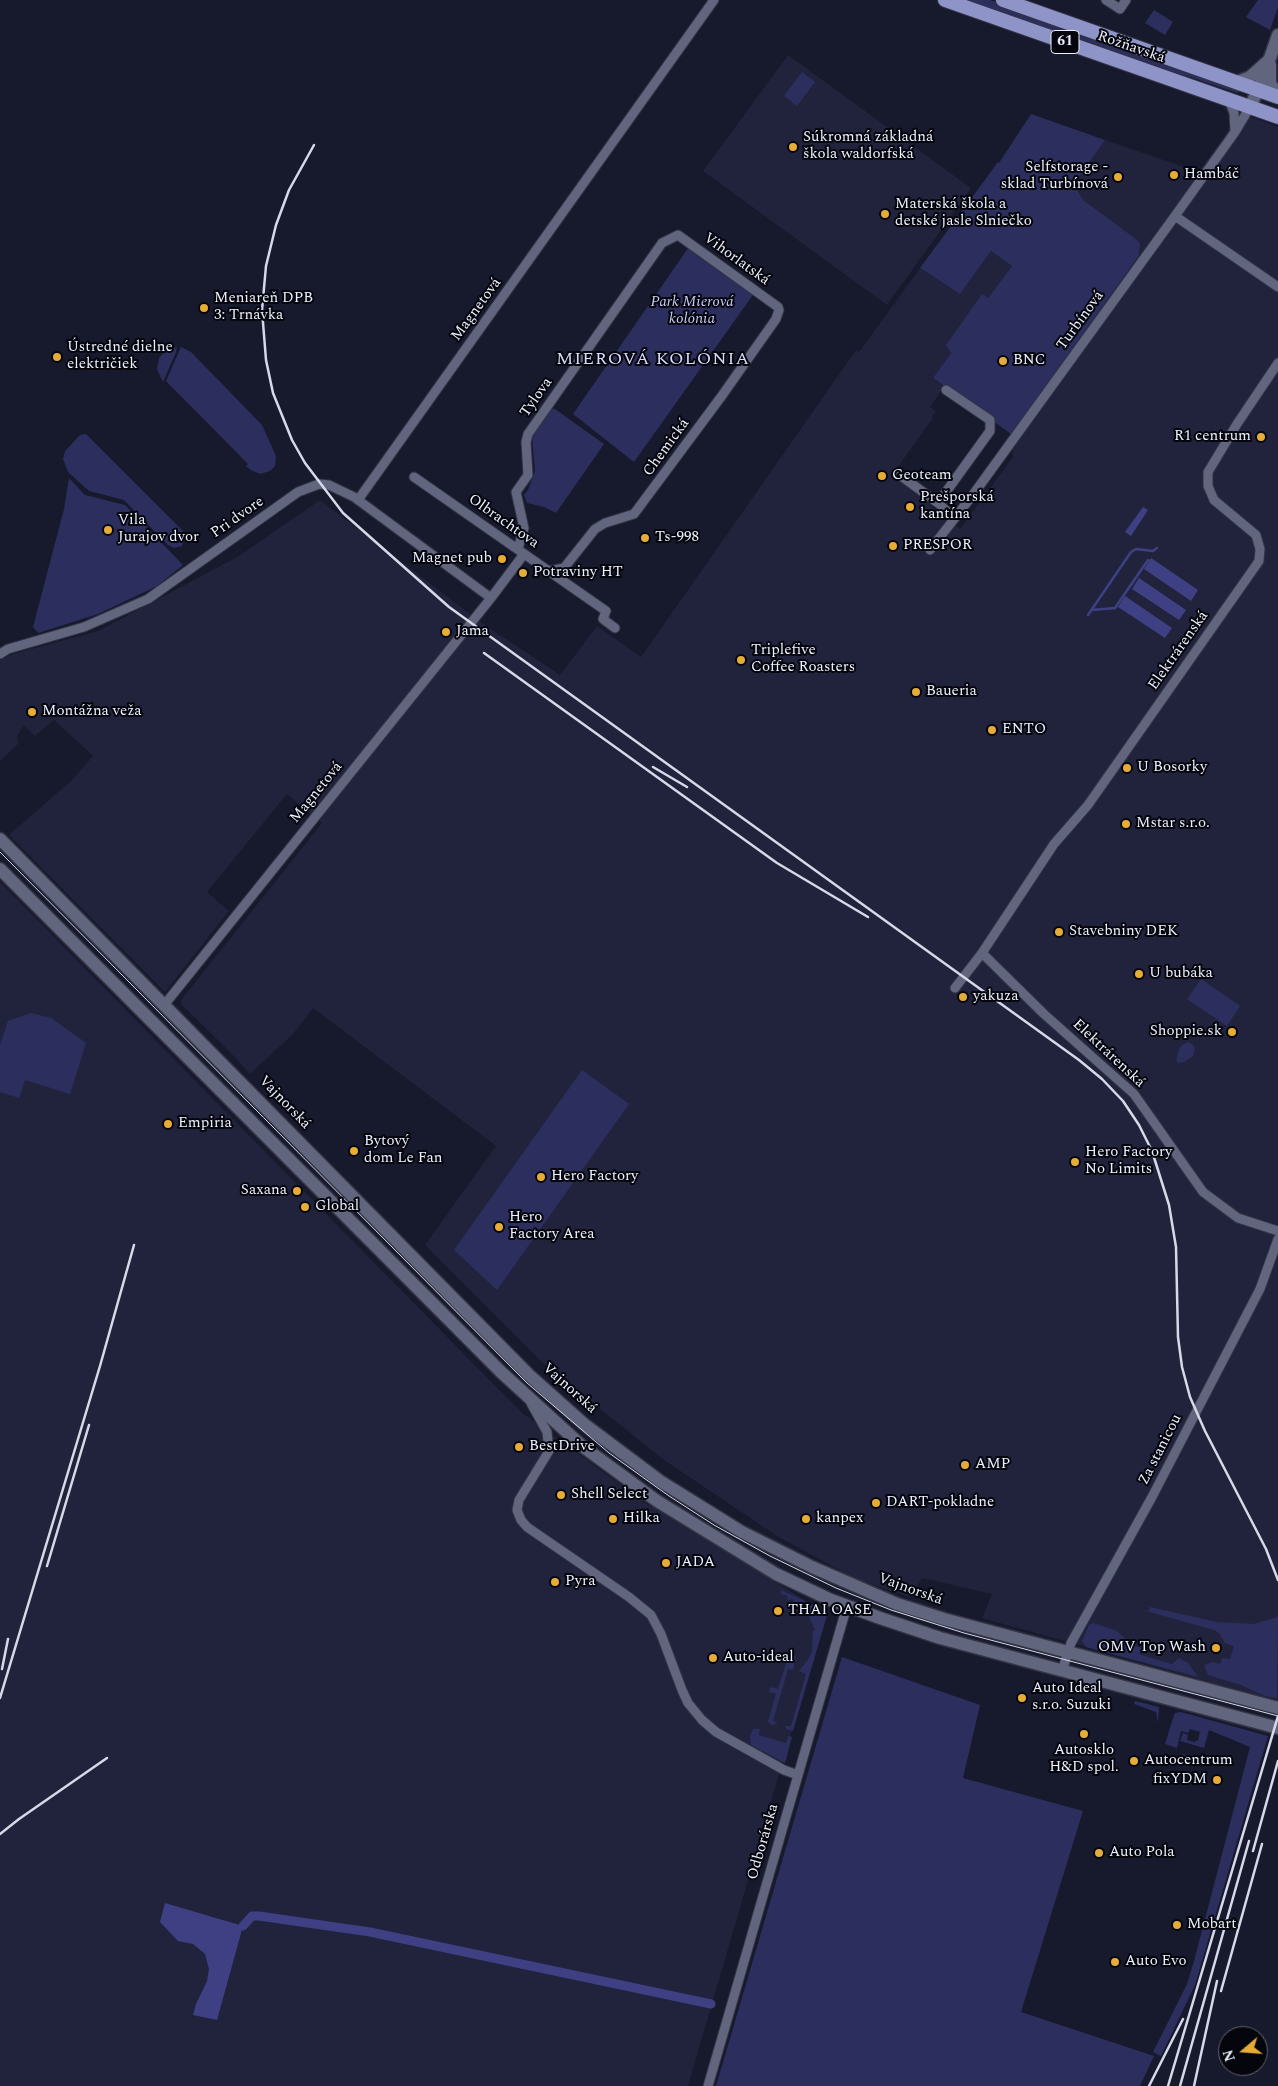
<!DOCTYPE html>
<html>
<head>
<meta charset="utf-8">
<style>
	body { margin:0 }
	#map { position:relative; width:1278px; height:2086px; overflow:hidden; background:#17192d; font-family:Spectral,serif }
	canvas { display:block }
	.north { position:absolute; left:1218px; top:2026px; width:50px; height:50px; box-sizing:border-box; background:#05060d; border:1px solid #62646d; border-radius:50%; rotate:252deg; font-size:14px; font-weight:700; line-height:20px; text-align:center; color:#edf0fe }
	.north::after { content:''; display:block; margin:auto; width:18px; height:22px; background:#e7ac36; clip-path:polygon(50% 0,100% 100%,50% 72%,0 100%) }
</style>
</head>
<body>
<div id="map">
<canvas width="1278" height="2086"></canvas>
<div class="north">N</div>
</div>
<script>
const context = document.querySelector('canvas').getContext('2d');
context.lineJoin = 'round';
function paint(path, color) { context.fillStyle = color; context.fill(path, 'evenodd'); }
const poly = rows => new Path2D(rows.map(r => 'M' + r).join(''));
function strokePath(path, color, width, dash) { context.strokeStyle = color; context.lineWidth = width; context.lineCap = dash ? 'butt' : 'round'; context.setLineDash(dash || []); context.stroke(path); }
function write(font, color, halo, rows, align = 'center') {
  context.font = font + ' Spectral,serif'; context.lineWidth = 4; context.setLineDash([]); context.textBaseline = 'middle'; context.strokeStyle = halo; context.fillStyle = color; for (const [text, x, y, turn = 0] of rows) {
    context.save(); context.translate(x, y); context.rotate((+turn || 0) * Math.PI / 180); context.textAlign = isNaN(turn) ? turn : align; if (halo) context.strokeText(text, 0, 0); context.fillText(text, 0, 0); context.restore();
  }
}
paint(poly([
	[788,55,971,188,887,305,703,171],
	[1223,107,1278,127,1278,1701,982,1618,992,1594,922,1578,910,1597,856,1579,780,1538,664,1460,544,1364,425,1245,496,1146,313,1008,293,1034,250,1074,230,1052,181,1004,181,1000,322,823,287,794,207,892,229,911,165,992,9,835,73,779,93,756,54,720,35,736,24,725,17,736,18,744,0,761,0,660,13,654,98,631,239,556,320,500,482,623,560,675,597,626,641,657,856,350,859,352,920,268,960,294,991,251,1012,266,988,298,982,295,946,345,951,353,933,378,944,387,930,407,936,411,932,417,933,418,892,475,960,529,1013,457,1011,434,1138,257,1136,239,1089,205,1083,200,1073,184,1105,140,1199,172,1229,129,1231,121,1230,114],
	[0,882,521,1412,647,1504,826,1613,688,2086,0,2086]
]), '#21233c');
paint(poly([
	[960,0,990,0,1240,89,1238,93,1190,77,1150,67],
	[1258,0,1278,0,1278,7,1270,30,1246,17],
	[1154,10,1173,22,1165,35,1145,23],
	[802,72,815,82,797,106,784,96],
	[1031,114,1105,140,1074,184,1083,200,1136,239,1140,244,1138,257,1011,434,933,378,951,353,946,345,975,304,982,294,988,298,1012,266,991,251,960,294,920,268,998,162,999,163],
	[691,244,755,292,634,462,573,414],
	[177,347,176,352,163,382,157,369,159,358,167,349],
	[181,347,191,352,262,425,276,456,275,466,270,471,260,474,251,470,246,466,248,464,166,381],
	[550,408,555,409,604,444,556,513,544,507,527,503,524,495,528,490,535,471,532,436],
	[86,434,183,531,185,539,182,546,174,548,168,545,124,500,89,491,68,472,63,459,65,451,80,435],
	[69,478,85,495,125,505,183,565,157,586,98,614,38,633,33,627,64,509],
	[1201,979,1240,1006,1227,1026,1187,999],
	[31,1013,51,1018,86,1043,70,1094,25,1080,19,1098,0,1092,0,1045,8,1021],
	[1187,1042,1192,1044,1195,1048,1193,1056,1184,1062,1178,1063,1176,1060,1180,1047],
	[582,1070,629,1104,497,1290,454,1250],
	[781,1590,815,1606,816,1608,808,1614,792,1599,789,1600,787,1599,788,1596,781,1594,780,1596],
	[1150,1607,1217,1622,1254,1624,1278,1617,1277,1698,1265,1696,1241,1685,1208,1675,1204,1665,1213,1662,1220,1664,1222,1658,1230,1659,1234,1646,1225,1643,1219,1633,1214,1630,1139,1609,1149,1611],
	[819,1610,828,1612,793,1731,786,1729,785,1726,791,1726,806,1674,799,1671,809,1658,812,1651,813,1631,815,1630,809,1617],
	[1093,1623,1117,1631,1130,1643,1143,1649,1138,1654,1172,1664,1179,1658,1188,1663,1198,1677,1086,1647,1082,1641,1089,1625],
	[789,1654,796,1657,793,1670,788,1669,773,1721,778,1723,772,1725,768,1722,776,1694,769,1692,770,1687,778,1689],
	[842,1657,980,1705,963,1778,1083,1811,1021,2012,1154,2056,1140,2086,716,2086],
	[1135,1701,1159,1707,1158,1723,1156,1712,1134,1704],
	[1181,1712,1268,1736,1195,1985,1161,2056,1153,2052,1187,1984,1194,1961,1250,1747,1209,1730,1204,1748,1180,1741,1183,1733,1188,1735,1187,1740,1194,1742,1198,1740,1200,1732,1190,1729,1188,1733,1181,1731,1177,1748,1165,1744,1174,1715,1175,1713],
	[753,1729,760,1729,759,1735,786,1743,788,1736,792,1737,785,1763,751,1745,750,1736],
	[1182,1754,1201,1759,1204,1764,1181,1758]
]), '#2c2f5e');
paint(poly([
	[1143,507,1148,510,1131,536,1125,532],
	[1151,558,1198,590,1191,601,1144,569],
	[1139,578,1186,610,1179,620,1132,589],
	[1125,596,1172,628,1165,638,1118,607],
	[165,1903,243,1926,217,2020,193,2015,196,2004,207,1981,209,1969,205,1954,193,1944,178,1941,160,1922]
]), '#3e4083');
strokePath(poly([
	[1092,610,1115,608,1148,560,1150,561],
	[1088,615,1131,552,1136,549,1153,551,1157,548]
]), '#3e4083', 2.5);
strokePath(poly([
	[243,1926,252,1916,259,1916,370,1932,711,2004]
]), '#3e4083', 9);
const street = poly([
	[1106,0,1120,9,1126,0],
	[1229,100,1234,113,1235,132],
	[1175,216,1278,287],
	[897,473,938,503,955,518],
	[414,477,606,611,603,619,615,628],
	[358,500,714,0],
	[938,503,990,431,990,420,946,390],
	[518,549,524,528,516,492,528,475,526,442,528,434,662,243,678,235,778,307,779,310,776,319,721,397,634,514,605,523,595,529,564,568,549,571],
	[930,550,975,492,1175,216,1235,132,1250,107],
	[0,654,8,649,84,627,148,599,298,492,319,484,329,485,354,497,491,598],
	[982,953,1044,1014,1134,1094,1203,1192,1238,1218,1278,1231],
	[955,988,982,953,1054,844,1088,805,1259,561,1260,549,1256,535,1214,500,1208,486,1208,472,1237,424,1278,363],
	[165,1004,491,598,524,554],
	[531,1403,547,1432,549,1451,519,1500,517,1510,521,1520,527,1527,629,1597,651,1615,661,1634,682,1690,688,1703,702,1720,716,1732,784,1770,798,1775],
	[1062,1671,1071,1643,1152,1497,1260,1289,1278,1239],
	[708,2086,847,1606]
]);
const secondary = poly([
	[1270,65,1270,84,1278,93],
	[1237,82,1250,77,1268,61],
	[1250,107,1262,81,1278,35],
	[0,839,529,1375,584,1424,660,1481,742,1532,812,1567,897,1604,944,1619,1278,1708],
	[0,869,501,1372,582,1446,657,1501,776,1574,831,1600,880,1618,940,1638,1278,1728]
]);
const primary = poly([
	[945,0,1278,117],
	[1003,0,1278,97]
]);
strokePath(street, '#334', 11);
strokePath(secondary, '#334', 15);
strokePath(primary, '#334', 16);
strokePath(street, '#61657d', 9);
strokePath(secondary, '#61657d', 12);
strokePath(primary, '#8e94c7', 14);
strokePath(poly([
	[0,852,527,1383,609,1453,669,1496,714,1525,770,1556,836,1588,891,1610,964,1633,1278,1716]
]), '#d6d9e8', 1);
strokePath(poly([
	[314,145,289,190,276,225,266,266,262,310,266,360,273,393,292,440,305,463,343,513,449,607,1079,1060,1102,1079,1123,1101,1139,1125,1152,1151,1169,1205,1176,1247,1178,1337,1182,1367,1190,1397,1205,1431,1266,1549,1278,1580],
	[484,653,777,863,868,917],
	[653,767,687,787],
	[47,1566,89,1425],
	[2,1669,8,1639],
	[0,1698,100,1366,134,1245],
	[0,1834,19,1819,107,1758],
	[1253,1851,1278,1761],
	[1221,1991,1262,1844],
	[1149,2086,1183,2019],
	[1168,2086,1278,1716],
	[1180,2086,1249,1841],
	[1194,2086,1217,1981]
]), '#d6d9e8', 2.5);
for (const [x, y, r, color] of [
	[793,147,5,"#e7ac36"],
	[1174,175,5,"#e7ac36"],
	[1118,177,5,"#e7ac36"],
	[885,214,5,"#e7ac36"],
	[204,308,5,"#e7ac36"],
	[57,357,5,"#e7ac36"],
	[1003,361,5,"#e7ac36"],
	[1261,437,5,"#e7ac36"],
	[882,476,5,"#e7ac36"],
	[910,507,5,"#e7ac36"],
	[108,530,5,"#e7ac36"],
	[645,538,5,"#e7ac36"],
	[893,546,5,"#e7ac36"],
	[502,559,5,"#e7ac36"],
	[523,573,5,"#e7ac36"],
	[446,632,5,"#e7ac36"],
	[741,660,5,"#e7ac36"],
	[916,692,5,"#e7ac36"],
	[32,712,5,"#e7ac36"],
	[992,730,5,"#e7ac36"],
	[1127,768,5,"#e7ac36"],
	[1126,824,5,"#e7ac36"],
	[1059,932,5,"#e7ac36"],
	[1139,974,5,"#e7ac36"],
	[963,997,5,"#e7ac36"],
	[1232,1032,5,"#e7ac36"],
	[168,1124,5,"#e7ac36"],
	[354,1151,5,"#e7ac36"],
	[1075,1162,5,"#e7ac36"],
	[541,1177,5,"#e7ac36"],
	[297,1191,5,"#e7ac36"],
	[305,1207,5,"#e7ac36"],
	[499,1227,5,"#e7ac36"],
	[519,1447,5,"#e7ac36"],
	[965,1465,5,"#e7ac36"],
	[561,1495,5,"#e7ac36"],
	[876,1503,5,"#e7ac36"],
	[613,1519,5,"#e7ac36"],
	[806,1519,5,"#e7ac36"],
	[666,1563,5,"#e7ac36"],
	[555,1582,5,"#e7ac36"],
	[778,1611,5,"#e7ac36"],
	[1216,1648,5,"#e7ac36"],
	[713,1658,5,"#e7ac36"],
	[1022,1698,5,"#e7ac36"],
	[1084,1734,5,"#e7ac36"],
	[1134,1761,5,"#e7ac36"],
	[1217,1780,5,"#e7ac36"],
	[1099,1853,5,"#e7ac36"],
	[1177,1925,5,"#e7ac36"],
	[1115,1962,5,"#e7ac36"]
]) { const dot = new Path2D(); dot.arc(x, y, r, 0, 2 * Math.PI); context.fillStyle = color; context.fill(dot); strokePath(dot, '#05060d', 2); }
for (const [x, y, w] of [
	[1065,42,28]
]) { const box = new Path2D(); box.roundRect(x - w / 2, y - 11.5, w, 23, 4); context.fillStyle = '#05060d'; context.fill(box); strokePath(box, '#edf0fe', 1); }
write('bold 14px', '#edf0fe', null, [
	["61",1065,42]
]);
write('15px', '#edf0fe', '#05060d', [
	["Rožňavská",1131,48,19],
	["Vihorlatská",736,260,36],
	["Magnetová",477,310,-54],
	["Turbínová",1081,321,-54],
	["Tylova",537,398,-55],
	["Chemická",667,448,-54],
	["Pri dvore",238,518,-35],
	["Olbrachtova",503,522,35],
	["Elektrárenská",1179,651,-55],
	["Magnetová",317,793,-51],
	["Elektrárenská",1108,1054,43],
	["Vajnorská",284,1103,46],
	["Vajnorská",569,1389,42],
	["Za stanicou",1161,1450,-63],
	["Vajnorská",910,1590,20],
	["Odborárska",764,1842,-74]
]);
write('15px', '#edf0fe', '#05060d', [
	["Súkromná základná",803,138],
	["škola waldorfská",803,155],
	["Selfstorage -",1108,168,"right"],
	["sklad Turbínová",1108,185,"right"],
	["Hambáč",1184,175],
	["Materská škola a",895,205],
	["detské jasle Slniečko",895,222],
	["Meniareň DPB",214,299],
	["3: Trnávka",214,316],
	["Ústredné dielne",67,348],
	["električiek",67,365],
	["BNC",1013,361],
	["R1 centrum",1251,437,"right"],
	["Geoteam",892,476],
	["Prešporská",920,498],
	["kantína",920,515],
	["Vila",118,521],
	["Jurajov dvor",118,538],
	["Ts-998",655,538],
	["PRESPOR",903,546],
	["Magnet pub",492,559,"right"],
	["Potraviny HT",533,573],
	["Jama",456,632],
	["Triplefive",751,651],
	["Coffee Roasters",751,668],
	["Baueria",926,692],
	["Montážna veža",42,712],
	["ENTO",1002,730],
	["U Bosorky",1137,768],
	["Mstar s.r.o.",1136,824],
	["Stavebniny DEK",1069,932],
	["U bubáka",1149,974],
	["yakuza",973,997],
	["Shoppie.sk",1222,1032,"right"],
	["Empiria",178,1124],
	["Bytový",364,1142],
	["dom Le Fan",364,1159],
	["Hero Factory",1085,1153],
	["No Limits",1085,1170],
	["Hero Factory",551,1177],
	["Saxana",287,1191,"right"],
	["Global",315,1207],
	["Hero",509,1218],
	["Factory Area",509,1235],
	["BestDrive",529,1447],
	["AMP",975,1465],
	["Shell Select",571,1495],
	["DART-pokladne",886,1503],
	["Hilka",623,1519],
	["kanpex",816,1519],
	["JADA",676,1563],
	["Pyra",565,1582],
	["THAI OASE",788,1611],
	["OMV Top Wash",1206,1648,"right"],
	["Auto-ideal",723,1658],
	["Auto Ideal",1032,1689],
	["s.r.o. Suzuki",1032,1706],
	["Autosklo",1084,1751,"center"],
	["H&D spol.",1084,1768,"center"],
	["Autocentrum",1144,1761],
	["fixYDM",1207,1780,"right"],
	["Auto Pola",1109,1853],
	["Mobart",1187,1925],
	["Auto Evo",1125,1962]
], 'left');
write('italic 15px', '#c7cdf5', '#05060d', [
	["Park Mierová",692,303],
	["kolónia",692,320]
]);
context.letterSpacing = '1px';
write('18px', '#d7dbf7', '#05060d', [
	["MIEROVÁ KOLÓNIA",653,360]
]);
context.letterSpacing = '0px';
</script>
</body>
</html>
